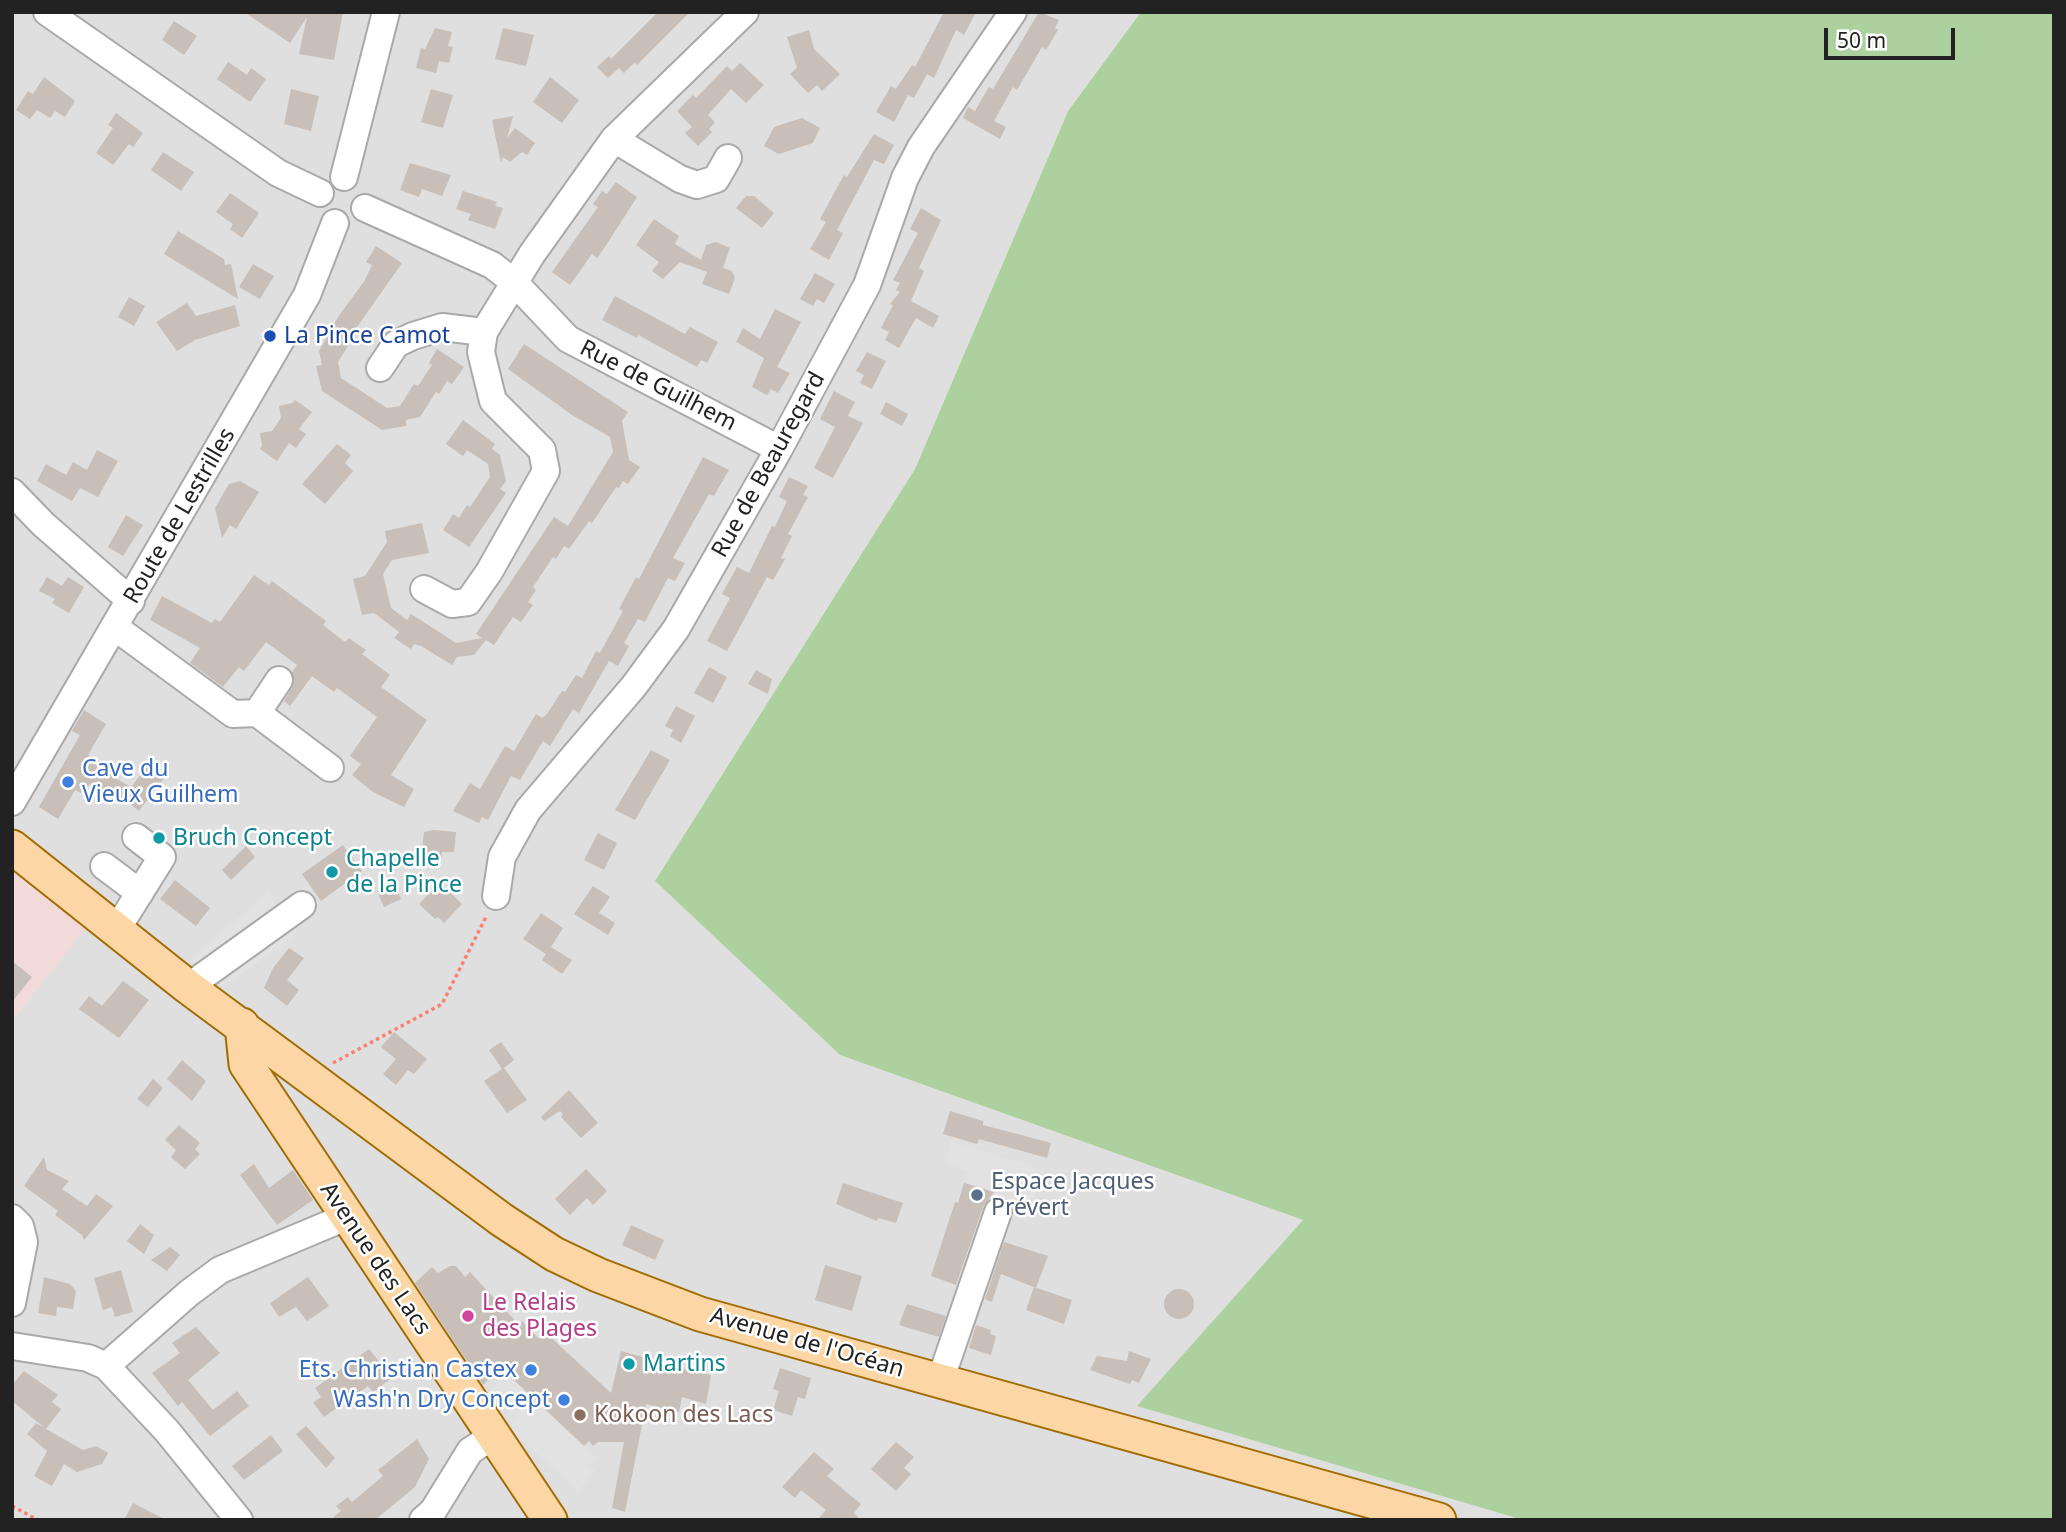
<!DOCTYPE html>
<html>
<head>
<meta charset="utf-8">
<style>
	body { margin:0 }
	#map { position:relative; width:2066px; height:1532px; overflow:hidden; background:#f2efe9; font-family:"Noto Sans",sans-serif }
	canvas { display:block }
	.frame { position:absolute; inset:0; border:14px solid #222; pointer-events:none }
	.scale { position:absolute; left:1824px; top:28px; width:131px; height:32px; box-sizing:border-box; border:4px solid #222; border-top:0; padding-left:9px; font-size:21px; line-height:24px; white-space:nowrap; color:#222; -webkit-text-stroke:5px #fff; paint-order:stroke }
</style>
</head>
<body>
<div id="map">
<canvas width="2066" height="1532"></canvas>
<div class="frame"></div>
<div class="scale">50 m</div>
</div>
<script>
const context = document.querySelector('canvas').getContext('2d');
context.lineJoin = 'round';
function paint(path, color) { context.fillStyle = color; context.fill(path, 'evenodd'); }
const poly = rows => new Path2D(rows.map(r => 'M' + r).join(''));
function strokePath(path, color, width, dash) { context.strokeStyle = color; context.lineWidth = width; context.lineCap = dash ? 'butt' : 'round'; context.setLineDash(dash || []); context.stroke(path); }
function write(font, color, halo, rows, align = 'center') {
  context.font = font + ' "Noto Sans",sans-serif'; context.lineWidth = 5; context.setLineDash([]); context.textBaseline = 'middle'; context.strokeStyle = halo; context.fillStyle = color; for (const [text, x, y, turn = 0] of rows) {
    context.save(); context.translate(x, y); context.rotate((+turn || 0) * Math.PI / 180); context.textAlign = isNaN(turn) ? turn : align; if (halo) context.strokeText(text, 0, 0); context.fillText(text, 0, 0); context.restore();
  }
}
paint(poly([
	[12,12,1141,12,1068,111,915,469,655,881,840,1055,1303,1220,1138,1406,1523,1520,12,1520,12,1020,90,922,12,857]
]), '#e0dfdf');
paint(poly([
	[12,857,91,922,12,1020]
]), '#f2dad9');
paint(poly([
	[1141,12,2054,12,2054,1520,1523,1520,1137,1406,1303,1220,840,1055,655,881,915,469,1068,111]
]), '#add19e');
paint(poly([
	[268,892,295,935,223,987,191,959],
	[952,1141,1044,1170,1027,1220,992,1210,996,1191,966,1183,967,1172,945,1163],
	[507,1374,597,1457,589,1465,595,1471,578,1492,509,1428,517,1418,499,1401,494,1404,486,1394]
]), '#e2e2e2');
paint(poly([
	[244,12,343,12,334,60,299,54,307,17,290,43],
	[658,12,690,12,637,65,635,62,624,73,619,68,608,78,597,67,609,56,611,59],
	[944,12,976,12,964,35,956,30,934,78,927,74,914,98,908,95,894,122,876,112,891,86,896,89,912,65,915,67],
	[1039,12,1059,20,1055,28,1058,30,1046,50,1042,47,1017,90,1013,87,994,121,1006,127,1000,139,963,118,968,107,975,111,989,87,993,89],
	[174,21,197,36,184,55,162,40],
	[435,28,452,32,448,46,453,47,449,63,439,61,436,73,416,68,421,48,425,49],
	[503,28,534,35,526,66,495,59],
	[809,30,814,49,840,74,822,91,817,85,808,93,790,74,797,68,787,37],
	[228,62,247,75,251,68,266,79,250,102,217,79],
	[740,63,764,85,746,103,731,89,708,115,715,122,709,129,712,132,698,146,685,133,692,127,677,111,693,95,696,98,727,66,732,71],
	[44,77,75,101,65,117,55,111,50,118,37,110,30,119,16,110,28,91,33,94],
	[550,77,579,100,562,123,533,102],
	[291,89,319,96,311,131,284,124],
	[431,89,453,95,443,128,421,122],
	[116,113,143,133,133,147,129,144,113,165,96,153,113,128,108,125],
	[513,116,507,138,515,128,535,143,527,155,522,152,510,162,503,157,501,163,492,120],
	[802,118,820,128,813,143,779,154,764,146,774,127],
	[874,134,894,145,884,164,874,160,837,230,843,233,829,260,810,249,826,222,820,219,844,175,847,177],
	[163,152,194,172,181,191,151,170],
	[410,163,451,175,442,196,422,189,419,197,400,190],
	[616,182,637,197,603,250,597,258,592,254,570,285,552,272,598,207,593,204,602,191,607,194],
	[463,191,497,202,495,206,503,208,495,229,468,220,471,214,456,209],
	[230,193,259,213,242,238,230,229,233,224,216,212],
	[746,196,754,196,774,213,762,228,736,208],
	[921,208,941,220,919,268,924,271,911,301,939,316,933,328,916,318,899,348,885,340,889,332,881,328,893,305,890,304,900,292,896,290,900,283,893,280,918,233,910,229],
	[654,219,679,236,675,244,701,260,706,245,716,242,730,248,723,268,732,271,735,278,729,294,702,284,707,272,680,262,663,279,652,271,659,262,636,245],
	[178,231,224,259,225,265,231,264,238,299,164,254],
	[376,246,402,263,348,340,351,341,338,362,341,378,387,408,400,406,414,384,418,386,432,365,429,363,437,349,464,367,452,384,447,381,439,394,436,392,420,417,406,420,406,426,382,430,322,391,316,366,322,365,319,351,338,317,365,280,372,265,366,262],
	[253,264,274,276,260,299,239,287],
	[815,273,835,284,824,303,817,299,813,306,800,299],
	[615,296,685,334,690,327,718,342,707,363,701,360,697,367,638,335,637,338,602,320],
	[129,297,145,306,134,326,118,317],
	[187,303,196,316,235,305,240,326,195,340,177,351,156,322],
	[775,309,801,322,777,367,790,373,778,393,771,389,767,395,752,387,764,358,736,342,743,328,760,339],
	[524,344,628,412,622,421,629,460,640,467,628,484,623,481,619,488,616,487,592,523,589,521,569,549,564,546,556,559,553,557,533,587,536,590,528,602,533,605,521,622,513,617,494,645,486,640,474,655,457,657,452,665,421,646,414,644,411,649,394,638,399,632,374,613,362,615,353,579,365,576,387,542,385,531,422,523,429,553,392,560,383,574,391,608,407,620,411,614,456,643,482,638,476,634,554,517,568,526,613,452,610,437,572,415,508,369],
	[867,352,886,361,872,389,860,383,864,375,856,371],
	[834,391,855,402,848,416,863,423,833,478,814,468,835,427,820,419],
	[295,400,312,412,299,429,306,434,296,448,289,443,277,461,260,449,262,446,260,433,272,431,281,418,279,406,292,403],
	[886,402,908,414,902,426,880,414],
	[463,420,495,444,492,449,500,455,506,481,500,489,506,493,469,547,443,530,453,514,459,518,467,505,470,507,490,477,488,464,467,450,463,456,446,444],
	[337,444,351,455,345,463,353,471,325,504,302,484],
	[97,450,118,461,98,497,80,488,72,501,37,481,46,464,66,475,73,462,87,470],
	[703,457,729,470,714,496,709,494,673,558,685,563,675,581,668,578,645,622,638,619,624,643,629,646,618,666,609,661,579,713,573,709,550,746,543,741,520,780,511,776,488,820,482,817,479,823,453,811,470,783,480,789,505,746,514,751,536,714,542,718,547,714,562,691,565,692,576,675,582,678,596,651,600,653,623,611,619,609,636,577,639,579],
	[789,477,808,486,803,495,808,497,788,534,792,536,781,558,785,559,773,580,767,577,727,651,707,641,730,598,722,594,737,567,749,573,772,526,775,527,787,501,779,497],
	[240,481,259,492,236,529,230,525,222,538,215,508,229,484],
	[126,515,143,525,123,556,108,547],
	[254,575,269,585,272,581,326,621,323,625,345,642,349,638,366,650,362,654,390,675,381,687,427,720,391,775,414,789,404,807,373,792,352,775,361,764,350,756,377,717,337,688,334,692,312,676,290,706,284,701,292,688,292,672,297,665,266,642,244,671,239,667,223,687,190,663,200,648,150,620,162,596,212,623,215,619,220,622],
	[47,577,62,586,68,577,84,587,69,613,52,603,55,599,39,591],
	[709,667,727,677,713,703,694,693],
	[756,670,772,679,768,694,748,684],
	[676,706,695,716,681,743,670,736,673,730,665,726],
	[84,710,106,724,88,755,101,762,98,768,131,787,149,764,165,777,139,811,112,790,110,795,90,784,81,793,75,790,58,819,39,807,80,735,72,731],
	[651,750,670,760,635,820,615,810],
	[433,830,456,832,454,852,442,852,441,861,421,859,424,832],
	[598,833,617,843,604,870,584,860],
	[343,845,362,871,321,901,302,874],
	[246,846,255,857,231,880,222,870],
	[175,880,210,908,196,926,160,899],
	[440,882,462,904,444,923,438,917,435,919,419,904],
	[394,883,401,899,384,907,377,891],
	[593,886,610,897,599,913,615,923,608,935,574,914],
	[541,913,563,928,551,947,572,960,562,974,542,960,546,954,523,939],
	[289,948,304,958,287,980,299,990,287,1006,264,988,273,968],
	[12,961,32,977,12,1002],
	[123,981,149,1000,119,1038,79,1009,89,996,102,1006],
	[394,1032,427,1059,414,1074,408,1070,396,1085,383,1074,396,1059,381,1047],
	[501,1042,514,1060,504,1068,527,1100,507,1113,484,1081,502,1069,489,1050],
	[182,1060,206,1081,192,1101,167,1079],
	[153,1079,163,1088,148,1107,137,1099],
	[569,1090,598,1123,581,1138,561,1117,563,1114,560,1111,544,1121,541,1117],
	[950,1111,983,1121,983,1125,1051,1143,1047,1158,979,1139,977,1144,943,1134],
	[179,1125,200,1143,195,1149,200,1154,185,1169,171,1157,176,1150,165,1140],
	[44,1157,47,1170,69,1181,62,1189,87,1206,96,1194,113,1206,84,1240,82,1235,55,1215,58,1211,24,1186],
	[254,1164,269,1188,293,1170,313,1200,277,1225,240,1175],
	[586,1169,607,1191,593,1205,587,1198,570,1215,555,1199],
	[843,1183,903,1203,896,1223,878,1218,877,1221,836,1204],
	[964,1183,994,1192,983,1207,956,1285,931,1276,955,1202,958,1203],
	[140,1224,154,1235,144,1254,127,1241],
	[631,1225,664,1240,655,1260,622,1245],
	[1004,1242,1048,1256,1036,1288,1001,1274,992,1302,985,1299],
	[170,1247,180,1255,167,1271,151,1260],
	[825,1265,862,1276,852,1311,815,1300],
	[450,1266,456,1266,465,1277,470,1272,518,1324,522,1321,539,1339,545,1332,611,1393,621,1351,643,1357,642,1360,711,1375,706,1404,682,1397,679,1412,646,1404,625,1512,612,1508,624,1442,598,1442,593,1446,589,1441,584,1446,500,1367,483,1385,415,1283,432,1267,438,1273],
	[121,1270,133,1312,115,1317,112,1307,103,1310,94,1278],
	[44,1277,70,1284,76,1291,73,1309,57,1307,56,1316,38,1313],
	[308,1277,329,1306,307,1321,296,1307,279,1317,270,1303],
	[1034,1287,1072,1300,1064,1324,1026,1310],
	'1164 1304a15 15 0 1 1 30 0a15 15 0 1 1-30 0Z',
	[907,1304,946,1316,939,1337,899,1325],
	[976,1325,991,1330,990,1334,996,1336,991,1355,969,1348],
	[196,1327,220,1353,188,1380,213,1410,237,1391,249,1406,210,1436,182,1402,178,1406,152,1373,180,1353,172,1343],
	[369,1349,392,1378,373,1392,368,1386,324,1417,313,1403,321,1397,315,1388],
	[1129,1351,1151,1359,1139,1383,1132,1380,1130,1384,1090,1370,1097,1356,1127,1361],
	[780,1368,811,1378,805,1399,798,1397,792,1416,773,1410,779,1391,773,1389],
	[24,1371,58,1395,52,1402,61,1409,46,1429,83,1450,96,1446,108,1453,102,1464,77,1472,64,1464,52,1486,34,1476,47,1451,27,1434,36,1423,45,1428,12,1401,12,1385],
	[306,1426,335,1458,326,1468,296,1434],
	[271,1435,283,1451,244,1480,232,1466],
	[417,1439,429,1459,415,1487,375,1520,330,1520,341,1511,336,1506,348,1497,352,1502,383,1476,378,1470],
	[896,1442,914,1457,904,1468,911,1474,896,1491,871,1469],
	[814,1452,834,1469,827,1476,861,1504,854,1513,861,1520,817,1520,826,1510,801,1490,795,1498,782,1487],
	[133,1503,166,1520,124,1520]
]), '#c7bfb8');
const minor = poly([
	[47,12,278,173,320,193],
	[614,139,680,179,697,185,716,179,728,158],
	[344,177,386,12],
	[365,208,492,265,514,282,568,339,779,449],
	[380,368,396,344,413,336,442,327,484,332],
	[12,492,43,524,131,601],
	[424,589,452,604,468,602,489,572,546,471,542,450,493,401,481,352,484,332,532,254,614,139,745,12],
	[116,628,233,714,257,713,330,768],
	[257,713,279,680],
	[12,802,307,295,335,223],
	[104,866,140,893],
	[496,896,502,857,528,810,634,686,676,629,779,449,867,285,905,178,921,147,1013,12],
	[117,929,162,857,136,837],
	[188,987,302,905],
	[12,1218,20,1226,24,1242,12,1303],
	[12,1346,88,1358,106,1366,167,1431,239,1520],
	[106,1366,189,1293,220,1270,346,1217],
	[940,1381,998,1212],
	[423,1520,433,1511,470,1451,493,1436]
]);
const major = poly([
	[12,847,188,987,502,1220,554,1254,598,1275,700,1314,1439,1520],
	[242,1025,246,1064,550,1520]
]);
strokePath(minor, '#a9a9a9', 30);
strokePath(major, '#a06b00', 37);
strokePath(poly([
	[333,1063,442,1004,487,915],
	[12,1506,38,1520]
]), '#fa8072', 3.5, [3.5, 3.5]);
strokePath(minor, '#fff', 26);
strokePath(major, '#fcd6a4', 33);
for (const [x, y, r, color] of [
	[270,336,7,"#1a4fb4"],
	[68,782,7,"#3f7fe0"],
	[159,838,7,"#0f9aa8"],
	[332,872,7,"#0f9aa8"],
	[977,1195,7,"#5c6f8a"],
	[468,1316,7,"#d1479c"],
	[629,1364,7,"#0f9aa8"],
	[531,1370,7,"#3f7fe0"],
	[564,1400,7,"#3f7fe0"],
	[580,1415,7,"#8d6e63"]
]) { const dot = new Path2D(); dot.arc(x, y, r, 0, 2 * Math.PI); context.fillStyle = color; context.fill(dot); strokePath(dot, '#fff', 2.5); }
write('23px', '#164399', '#fff', [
	["La Pince Camot",284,336]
], 'left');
write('23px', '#222', '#fff', [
	["Rue de Guilhem",658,386,27],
	["Rue de Beauregard",769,465,-61],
	["Route de Lestrilles",180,516,-60],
	["Avenue des Lacs",375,1259,56],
	["Avenue de l'Océan",807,1343,16]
]);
write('23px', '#366cbe', '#fff', [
	["Cave du",82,769,"left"],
	["Vieux Guilhem",82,795,"left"],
	["Ets. Christian Castex",517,1370],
	["Wash'n Dry Concept",550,1400]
], 'right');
write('23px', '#0d838f', '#fff', [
	["Bruch Concept",173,838],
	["Chapelle",346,859],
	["de la Pince",346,885],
	["Martins",643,1364]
], 'left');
write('23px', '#4e5e75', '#fff', [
	["Espace Jacques",991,1182],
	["Prévert",991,1208]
], 'left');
write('23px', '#b23c85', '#fff', [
	["Le Relais",482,1303],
	["des Plages",482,1329]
], 'left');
write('23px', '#785e54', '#fff', [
	["Kokoon des Lacs",594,1415]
], 'left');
</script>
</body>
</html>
